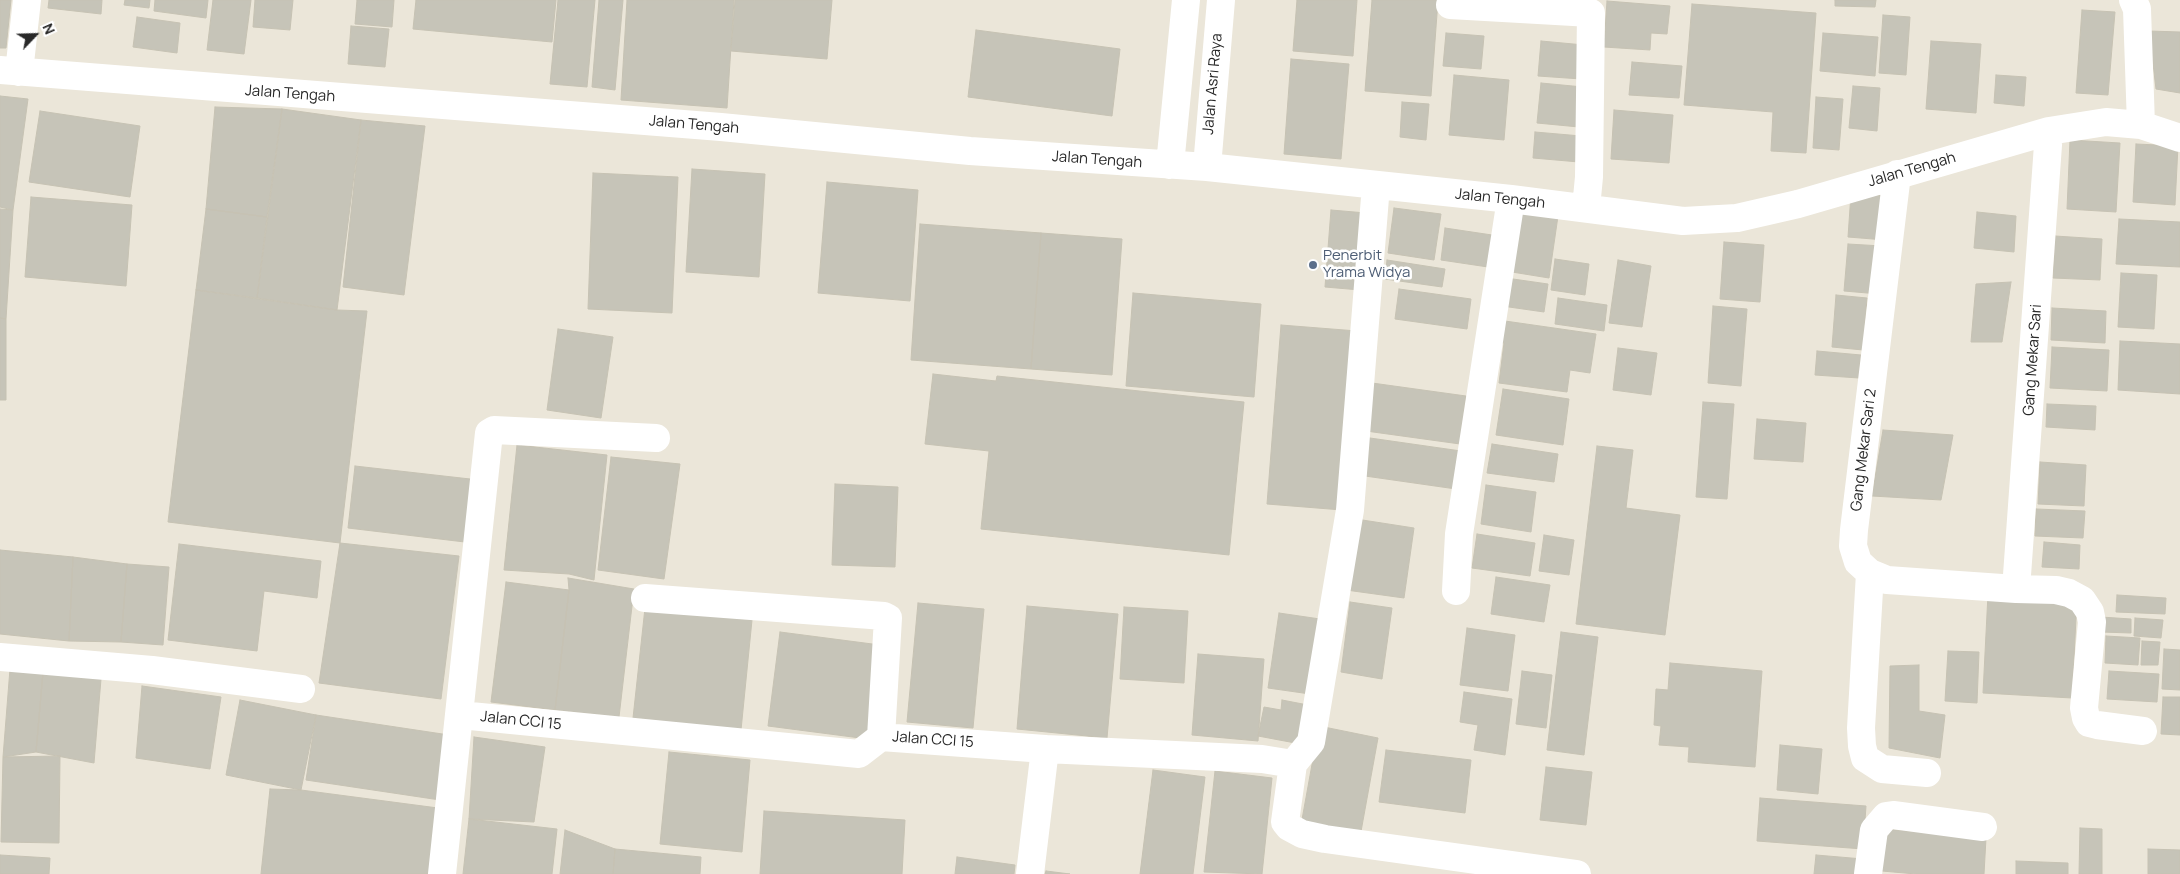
<!DOCTYPE html>
<html>
<head>
<meta charset="utf-8">
<style>
	body { margin:0 }
	#map { position:relative; width:2180px; height:874px; overflow:hidden; background:#ebe6d9; font-family:Manrope,sans-serif }
	canvas { display:block }
	.north { position:absolute; left:10px; top:10px; width:50px; height:50px; -webkit-text-stroke:4px #fff; paint-order:stroke; rotate:66deg; font-size:14px; font-weight:700; line-height:20px; text-align:center; color:#282828 }
	.north::after { content:''; display:block; margin:auto; width:18px; height:22px; background:#282828; clip-path:polygon(50% 0,100% 100%,50% 72%,0 100%) }
</style>
</head>
<body>
<div id="map">
<canvas width="2180" height="874"></canvas>
<div class="north">N</div>
</div>
<script>
const context = document.querySelector('canvas').getContext('2d');
context.lineJoin = 'round';
function paint(path, color) { context.fillStyle = color; context.fill(path, 'evenodd'); }
const poly = rows => new Path2D(rows.map(r => 'M' + r).join(''));
function strokePath(path, color, width, dash) { context.strokeStyle = color; context.lineWidth = width; context.lineCap = dash ? 'butt' : 'round'; context.setLineDash(dash || []); context.stroke(path); }
function write(font, color, halo, rows, align = 'center') {
  context.font = font + ' Manrope,sans-serif'; context.lineWidth = 5; context.setLineDash([]); context.textBaseline = 'middle'; context.strokeStyle = halo; context.fillStyle = color; for (const [text, x, y, turn = 0] of rows) {
    context.save(); context.translate(x, y); context.rotate((+turn || 0) * Math.PI / 180); context.textAlign = isNaN(turn) ? turn : align; if (halo) context.strokeText(text, 0, 0); context.fillText(text, 0, 0); context.restore();
  }
}
const building = poly([
	[0,0,11,0,6,48,0,48,0,0],
	[49,0,102,0,101,14,48,8,49,0],
	[125,0,150,0,149,8,124,5,125,0],
	[155,0,208,0,206,18,154,11,155,0],
	[213,0,251,0,244,54,207,50,213,0],
	[255,0,293,0,290,30,253,27,255,0],
	[357,0,394,0,392,27,355,24,357,0],
	[416,0,556,0,552,42,413,29,416,0],
	[558,0,595,0,587,87,550,84,558,0],
	[599,0,623,0,615,90,592,87,599,0],
	[627,0,734,0,727,108,621,100,627,0],
	[735,0,832,0,827,59,731,51,735,0],
	[1297,0,1357,0,1353,56,1293,51,1297,0],
	[1372,0,1438,0,1431,96,1365,91,1372,0],
	[1835,0,1876,0,1875,7,1835,6,1835,0],
	[1607,1,1670,6,1667,34,1651,33,1650,50,1604,47,1607,1],
	[1692,4,1816,13,1806,153,1771,151,1773,112,1684,105,1692,4],
	[2082,10,2115,12,2108,95,2076,93,2082,10],
	[1883,15,1910,17,1906,75,1879,73,1883,15],
	[137,17,180,23,177,53,133,47,137,17],
	[351,26,389,29,385,67,348,64,351,26],
	[976,30,1120,49,1112,116,968,97,976,30],
	[2149,31,2180,32,2180,93,2156,89,2149,31],
	[1446,33,1484,36,1481,69,1443,66,1446,33],
	[1823,33,1878,37,1875,76,1820,71,1823,33],
	[1541,41,1584,45,1581,79,1538,76,1541,41],
	[1931,41,1981,44,1976,113,1926,109,1931,41],
	[1291,59,1349,64,1341,159,1284,154,1291,59],
	[1632,62,1682,66,1679,98,1629,95,1632,62],
	[1454,75,1509,80,1504,140,1449,135,1454,75],
	[1996,75,2026,77,2024,106,1994,103,1996,75],
	[1541,83,1583,87,1579,127,1537,123,1541,83],
	[1853,86,1880,88,1877,131,1849,128,1853,86],
	[0,96,28,99,13,210,0,207,0,96],
	[1816,97,1843,99,1839,150,1813,148,1816,97],
	[1402,102,1429,104,1426,140,1400,137,1402,102],
	[215,107,282,109,267,217,206,209,215,107],
	[282,109,361,120,337,310,257,298,282,109],
	[1614,110,1673,115,1669,163,1611,159,1614,110],
	[40,111,140,126,130,197,29,182,40,111],
	[361,120,425,126,404,295,343,287,361,120],
	[1535,132,1581,136,1579,162,1533,158,1535,132],
	[2070,140,2120,143,2116,212,2067,209,2070,140],
	[2136,144,2178,146,2175,205,2133,202,2136,144],
	[692,169,765,174,759,277,686,272,692,169],
	[593,173,678,177,672,313,588,309,593,173],
	[827,182,918,190,910,301,818,293,827,182],
	[1851,194,1888,196,1885,240,1848,237,1851,194],
	[31,197,132,205,126,286,25,277,31,197],
	[1394,208,1441,214,1434,260,1388,253,1394,208],
	[0,209,13,210,6,319,0,318,0,209],
	[206,209,267,217,257,298,196,290,206,209],
	[1331,210,1366,213,1360,290,1325,287,1331,210],
	[1520,210,1558,216,1549,278,1512,272,1520,210],
	[1977,212,2016,216,2014,252,1974,248,1977,212],
	[2119,219,2180,222,2180,267,2116,264,2119,219],
	[920,224,1041,233,1031,369,911,360,920,224],
	[1445,228,1492,235,1488,267,1441,260,1445,228],
	[1041,233,1122,239,1112,375,1031,369,1041,233],
	[2055,236,2102,239,2100,280,2053,278,2055,236],
	[1724,242,1764,245,1760,302,1720,299,1724,242],
	[1848,244,1882,246,1879,294,1844,291,1848,244],
	[1555,259,1589,264,1585,295,1551,290,1555,259],
	[1387,260,1445,269,1442,287,1385,279,1387,260],
	[1618,260,1651,266,1642,327,1609,323,1618,260],
	[2121,273,2157,275,2154,329,2118,327,2121,273],
	[1506,278,1548,284,1544,312,1502,306,1506,278],
	[2011,282,2002,342,1971,342,1976,284,2011,282],
	[1399,289,1471,299,1467,329,1395,319,1399,289],
	[196,290,337,310,367,311,340,543,168,522,196,290],
	[1133,293,1261,304,1254,397,1126,386,1133,293],
	[1836,295,1867,298,1863,350,1832,347,1836,295],
	[1558,298,1607,305,1604,331,1555,324,1558,298],
	[1713,306,1747,309,1741,386,1708,383,1713,306],
	[2052,308,2106,311,2105,343,2051,340,2052,308],
	[0,318,6,319,6,400,0,400,0,318],
	[1498,320,1596,334,1590,373,1570,370,1567,392,1499,383,1504,343,1495,342,1498,320],
	[1281,325,1357,331,1342,510,1267,504,1281,325],
	[558,329,613,337,601,418,547,410,558,329],
	[2120,341,2180,344,2180,394,2118,390,2120,341],
	[2052,347,2109,350,2107,391,2050,388,2052,347],
	[1618,348,1657,353,1651,395,1613,390,1618,348],
	[1817,351,1861,355,1859,378,1815,375,1817,351],
	[933,374,996,381,997,376,1244,402,1229,555,981,529,989,451,925,444,933,374],
	[1372,383,1466,396,1460,444,1366,431,1372,383],
	[1503,389,1569,399,1563,445,1496,435,1503,389],
	[1703,402,1734,404,1727,499,1696,497,1703,402],
	[2047,404,2096,406,2095,430,2046,427,2047,404],
	[1757,419,1806,423,1803,462,1754,459,1757,419],
	[1883,430,1953,435,1941,500,1872,496,1883,430],
	[1363,437,1461,451,1456,489,1358,475,1363,437],
	[1492,444,1558,454,1554,482,1487,473,1492,444],
	[517,445,607,455,594,580,569,574,504,570,517,445],
	[1597,446,1633,450,1626,508,1680,515,1665,635,1576,624,1597,446],
	[611,457,680,464,664,579,598,570,611,457],
	[2040,462,2086,465,2084,506,2038,504,2040,462],
	[355,466,479,480,473,543,348,528,355,466],
	[835,484,898,487,895,567,832,565,835,484],
	[1486,485,1536,492,1531,532,1481,524,1486,485],
	[2036,509,2085,511,2083,538,2035,536,2036,509],
	[1356,519,1414,528,1404,598,1346,590,1356,519],
	[1477,534,1535,543,1530,576,1472,568,1477,534],
	[1544,535,1574,540,1569,575,1539,571,1544,535],
	[2044,542,2080,545,2079,569,2042,567,2044,542],
	[340,543,459,556,441,699,319,683,340,543],
	[179,544,321,561,317,598,264,591,257,651,168,640,179,544],
	[0,550,73,557,69,641,0,634,0,550],
	[73,557,127,564,121,642,69,641,73,557],
	[127,564,169,567,163,645,121,642,127,564],
	[1496,577,1550,585,1544,622,1491,614,1496,577],
	[568,578,634,589,619,717,555,710,569,590,568,578],
	[506,582,569,590,555,710,491,702,506,582],
	[1988,594,2077,598,2072,698,1983,693,1988,594],
	[2117,595,2166,598,2165,614,2116,612,2117,595],
	[1350,602,1392,608,1382,679,1341,672,1350,602],
	[918,603,984,609,973,728,907,722,918,603],
	[1027,606,1118,614,1107,738,1017,729,1027,606],
	[1124,607,1188,611,1184,683,1120,679,1124,607],
	[645,608,752,620,741,730,633,718,645,608],
	[1279,613,1320,619,1310,694,1268,688,1279,613],
	[2101,617,2131,619,2131,633,2101,632,2101,617],
	[2135,618,2163,620,2161,638,2134,636,2135,618],
	[1467,628,1515,635,1508,691,1460,685,1467,628],
	[780,632,880,645,868,739,768,726,780,632],
	[1561,632,1598,637,1584,755,1547,750,1561,632],
	[2106,636,2140,638,2138,665,2105,663,2106,636],
	[2142,641,2160,642,2158,665,2141,665,2142,641],
	[2164,649,2180,650,2180,690,2162,689,2164,649],
	[1948,651,1979,652,1977,703,1945,701,1948,651],
	[1198,654,1264,659,1258,741,1192,735,1198,654],
	[1670,663,1762,671,1755,767,1688,762,1689,747,1659,745,1661,726,1654,725,1656,689,1668,690,1670,663],
	[1919,665,1919,711,1945,715,1940,758,1889,748,1890,666,1919,665],
	[10,669,43,672,36,752,3,757,10,669],
	[1522,671,1552,675,1546,728,1516,724,1522,671],
	[2109,671,2159,674,2157,702,2107,699,2109,671],
	[43,672,101,679,94,763,36,752,43,672],
	[142,686,221,697,210,769,136,758,142,686],
	[1464,692,1512,699,1505,755,1474,750,1478,725,1460,722,1464,692],
	[2163,697,2180,697,2180,735,2161,734,2163,697],
	[240,700,316,715,301,790,226,775,240,700],
	[1282,700,1313,706,1306,745,1258,736,1264,707,1281,710,1282,700],
	[316,715,449,735,440,800,306,780,316,715],
	[1319,726,1378,738,1360,837,1301,825,1319,726],
	[474,737,545,747,534,822,469,819,474,737],
	[1780,745,1822,749,1818,794,1777,790,1780,745],
	[1386,750,1471,760,1465,813,1379,802,1386,750],
	[669,752,750,760,742,852,660,844,669,752],
	[60,756,59,843,1,842,3,757,60,756],
	[1546,767,1592,772,1586,825,1540,820,1546,767],
	[1153,770,1205,777,1193,874,1140,874,1153,770],
	[1215,771,1272,778,1262,874,1204,872,1215,771],
	[270,789,301,790,438,808,431,874,261,874,270,789],
	[1760,798,1866,806,1863,849,1757,841,1760,798],
	[764,811,905,820,902,874,760,874,764,811],
	[469,819,557,829,552,874,463,874,469,819],
	[2080,828,2102,829,2102,874,2079,874,2080,828],
	[1885,829,1986,838,1984,874,1916,874,1882,871,1885,829],
	[565,830,615,849,613,874,560,874,565,830],
	[615,849,701,857,700,874,613,874,615,849],
	[2148,849,2180,850,2180,874,2148,874,2148,849],
	[0,855,50,858,49,874,0,874,0,855],
	[1816,855,1863,859,1862,874,1814,874,1816,855],
	[957,857,1015,865,1014,874,955,874,957,857],
	[2016,861,2068,863,2068,874,2016,874,2016,861],
	[1046,871,1070,874,1045,874,1046,871]
]);
paint(building, '#c6c4b8');
strokePath(building, '#c6c2b3', 1);
strokePath(poly([
	[2133,0,2137,9,2141,125],
	[1450,5,1591,13,1589,177,1586,208],
	[0,70,721,127,970,151,1207,167,1511,199,1683,221,1737,218,1798,204,2049,131,2106,122,2141,125,2180,138],
	[19,72,27,0],
	[1170,165,1186,0],
	[1207,167,1221,0],
	[1897,174,1854,530,1853,546,1858,562,1870,573,1887,580,2016,589,2056,590,2069,593,2082,600,2090,612,2092,622,2084,708,2086,718,2089,723,2097,725,2143,731],
	[1376,185,1350,510,1311,742,1293,764,1285,822,1289,827,1302,834,1325,839,1577,874],
	[1870,573,1861,728,1862,746,1865,758,1882,769,1927,773],
	[2016,589,2049,131],
	[1456,591,1459,534,1511,199],
	[645,598,884,616,888,618,881,737],
	[0,657,152,670,301,689],
	[460,715,859,754,881,737,1045,749,1262,759,1293,764],
	[442,874,489,433,494,430,656,438],
	[1030,874,1045,749],
	[1868,874,1874,830,1886,816,1893,815,1983,827]
]), '#fff', 28);
for (const [x, y, r, color] of [
	[1313,265,5,"#5c6f8a"]
]) { const dot = new Path2D(); dot.arc(x, y, r, 0, 2 * Math.PI); context.fillStyle = color; context.fill(dot); strokePath(dot, '#fff', 2); }
write('15px', '#282828', '#fff', [
	["Jalan Asri Raya",1213,84,-85],
	["Jalan Tengah",290,94,4],
	["Jalan Tengah",694,125,5],
	["Jalan Tengah",1097,160,4],
	["Jalan Tengah",1912,170,-16],
	["Jalan Tengah",1500,199,6],
	["Gang Mekar Sari",2033,360,-86],
	["Gang Mekar Sari 2",1864,450,-83],
	["Jalan CCI 15",521,721,6],
	["Jalan CCI 15",933,740,4]
]);
write('15px', '#4e5e75', '#fff', [
	["Penerbit",1323,256],
	["Yrama Widya",1323,273]
], 'left');
</script>
</body>
</html>
